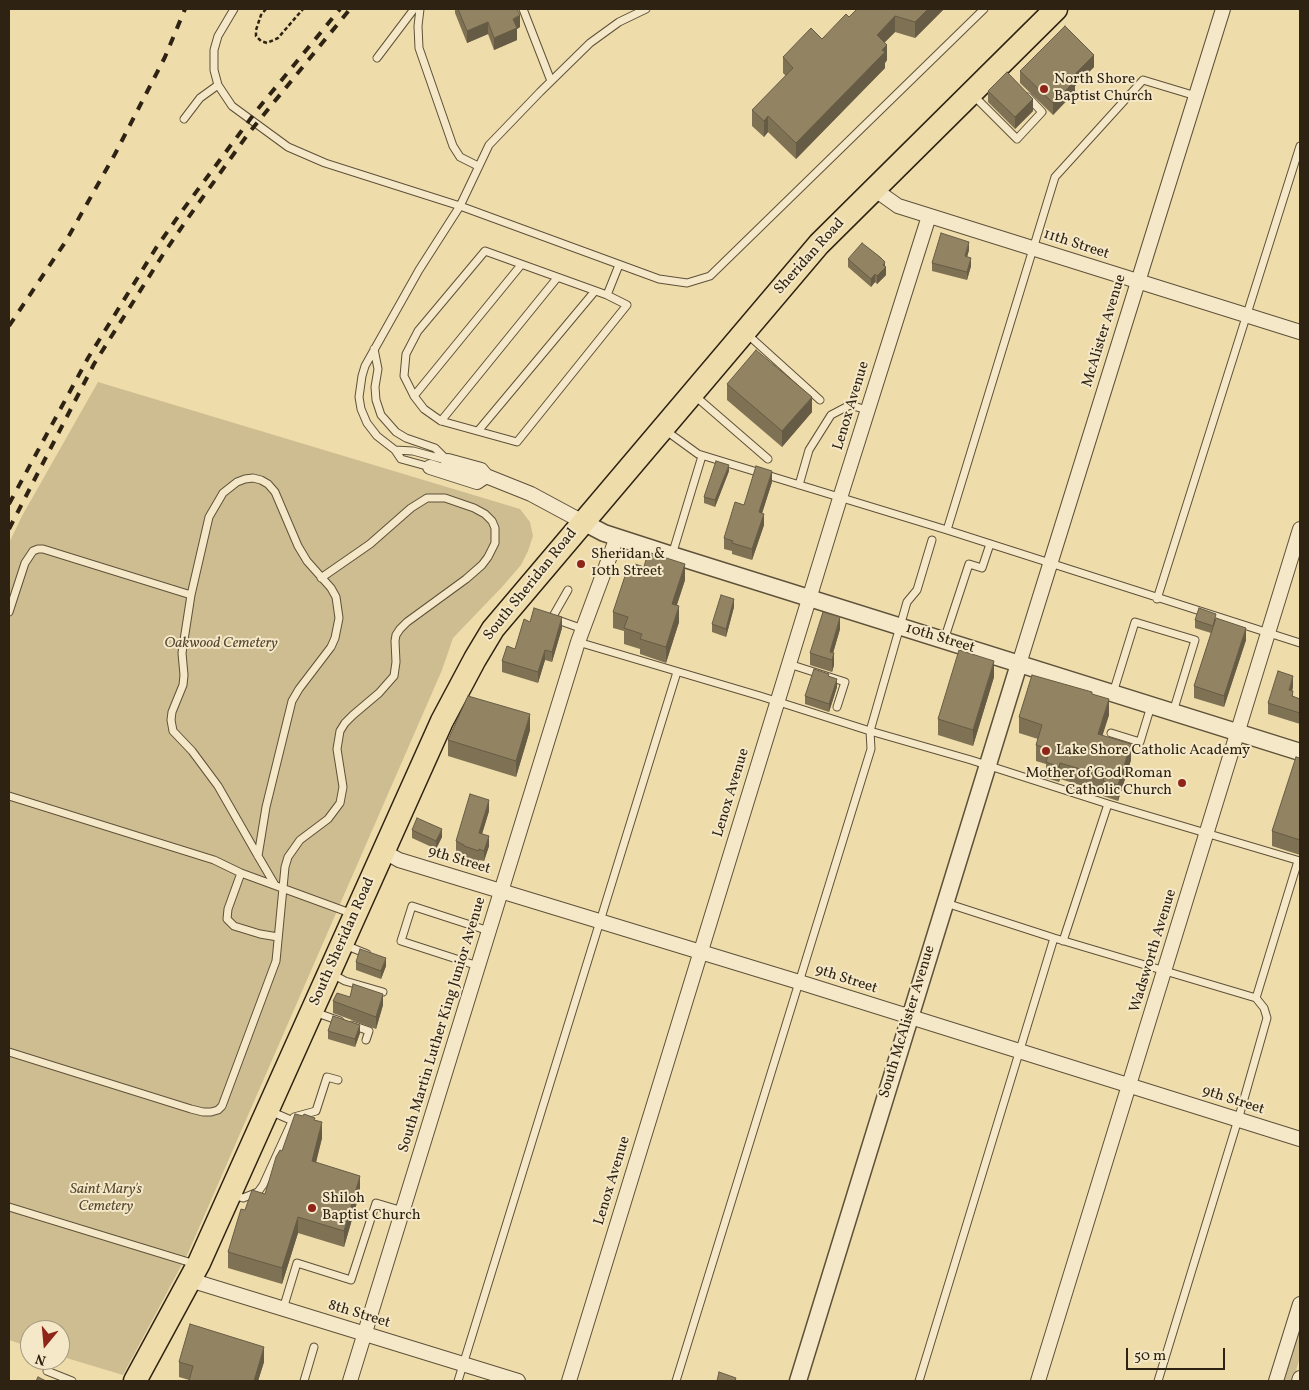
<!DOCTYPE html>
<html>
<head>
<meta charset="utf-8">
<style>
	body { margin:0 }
	#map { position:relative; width:1309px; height:1390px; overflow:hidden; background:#efdcab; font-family:Vollkorn,serif }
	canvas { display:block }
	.frame { position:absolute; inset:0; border:10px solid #2e2313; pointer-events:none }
	.north { position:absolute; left:20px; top:1320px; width:50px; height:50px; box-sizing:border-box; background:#f5e8c8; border:1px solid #a59980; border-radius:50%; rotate:197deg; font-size:14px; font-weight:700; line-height:20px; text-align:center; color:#2e2313 }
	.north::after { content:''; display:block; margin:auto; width:18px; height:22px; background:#8f2418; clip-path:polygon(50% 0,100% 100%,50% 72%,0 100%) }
	.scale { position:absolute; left:1126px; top:1348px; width:99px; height:22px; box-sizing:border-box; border:2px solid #2e2313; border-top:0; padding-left:6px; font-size:15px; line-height:18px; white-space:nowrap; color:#2e2313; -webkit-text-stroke:4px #f5e8c8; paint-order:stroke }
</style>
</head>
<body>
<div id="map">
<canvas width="1309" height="1390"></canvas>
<div class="frame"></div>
<div class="north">N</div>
<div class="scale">50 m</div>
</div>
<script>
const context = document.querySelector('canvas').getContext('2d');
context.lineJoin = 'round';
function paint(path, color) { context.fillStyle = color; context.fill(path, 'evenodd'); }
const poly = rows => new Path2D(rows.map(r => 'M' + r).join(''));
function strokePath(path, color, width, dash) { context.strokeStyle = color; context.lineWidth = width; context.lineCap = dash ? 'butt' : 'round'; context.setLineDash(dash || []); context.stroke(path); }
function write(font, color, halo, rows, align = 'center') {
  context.font = font + ' Vollkorn,serif'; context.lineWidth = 4; context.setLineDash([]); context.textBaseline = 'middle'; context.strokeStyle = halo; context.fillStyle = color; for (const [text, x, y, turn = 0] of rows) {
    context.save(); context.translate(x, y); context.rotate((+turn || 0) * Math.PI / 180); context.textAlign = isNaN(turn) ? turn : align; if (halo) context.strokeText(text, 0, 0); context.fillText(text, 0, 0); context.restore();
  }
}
paint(poly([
	[98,382,520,509,530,522,533,536,528,551,521,565,502,587,453,638,442,670,188,1253,123,1375,60,1356,60,1330,30,1330,30,1347,9,1340,9,543,22,516],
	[1300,1327,1300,1357,1293,1381,1284,1381]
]), '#cebd91');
const service = poly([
	[234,9,218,36,214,50,214,70,218,85,232,106,288,147,325,163,460,206,659,279,687,283,710,276,984,9],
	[420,9,418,26,419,48,453,146,460,157,478,166],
	[523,9,551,81],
	[377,58,414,9],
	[973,95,1017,139,1042,112,1028,97],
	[184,119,200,98,218,85],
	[607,295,485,251,418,331,406,354,404,376,414,396,424,409,441,421,517,442,627,305,607,295,619,265],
	[747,334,820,400],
	[374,349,378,369,375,387,376,400,381,415,396,432,406,438,435,448,448,461],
	[694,395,768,459],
	[414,396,521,265],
	[441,421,557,278],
	[665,430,698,454,947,530,1300,643],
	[478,431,595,291],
	[395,450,413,451,446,460],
	[430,467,401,459,395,450,377,436,367,423,361,409,359,397,362,376,365,366,419,270,460,206,489,145,540,92,590,43,619,22,646,9],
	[799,485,809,450,831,415,850,405,867,410],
	[947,530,1055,177,1143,80,1196,96],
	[672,555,702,456],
	[568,590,552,618,583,629],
	[1157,599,1300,146],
	[9,612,25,563,33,551,38,549,43,549,191,595],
	[944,640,969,564,982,568,990,544],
	[578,642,760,696,870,731,971,760,1108,804,1300,861],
	[789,664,845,682,837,707],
	[1113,693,1135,622,1195,640,1173,712],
	[1111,733,1140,742,1151,706],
	[9,796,214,860,241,873,353,914],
	[258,856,266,807,292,701,299,689,331,647,335,638,339,618,336,597,331,588,307,561,298,546,275,492,268,484,261,480,253,478,245,479,237,482,223,493,209,517,191,595,182,653,184,675,183,685,172,712,171,720,173,731,192,751,218,786,258,856,275,885],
	[241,873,228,909,227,919,234,926,260,934,278,937],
	[946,903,1054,938,1256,998,1264,1008,1267,1018,1240,1113,1158,1381],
	[1063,941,1108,804],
	[345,945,367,954],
	[478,966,401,941,412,906,489,931],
	[332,974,345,981,383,992],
	[1256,998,1298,861],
	[314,1012,340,1021],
	[352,1025,369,1031,366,1040],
	[9,1052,191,1109,203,1112,211,1112,218,1110,222,1106,276,961,285,867,288,857,300,840,328,819,340,803,343,787,337,749,340,731,345,723,353,715,379,693,394,676,396,662,395,641,396,635,400,629,407,622,466,579,482,565,488,557,495,543,495,528,492,521,485,514,474,508,445,498,427,498,411,508,370,544,321,578],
	[270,1111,293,1121],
	[233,1195,243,1198,258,1192,263,1185,294,1117,316,1111,327,1077,338,1080],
	[9,1207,195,1264],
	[283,1309,297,1263,351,1280,376,1203,403,1211],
	[47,1371,72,1381],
	[304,1381,314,1347],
	[458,1381,677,672],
	[676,1381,871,749,870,731,907,602,917,590,932,540],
	[919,1381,1054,938]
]);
const minor = poly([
	[874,189,898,206,1300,332],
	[448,461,481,470,486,476,531,494,583,522],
	[430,467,477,482,486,476],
	[1019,664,1223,9],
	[383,851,399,860,799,982,1300,1139],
	[190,1280,518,1381],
	[350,1381,578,642,617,537],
	[569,1381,840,498,929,216],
	[1038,1381,1300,529],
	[1276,1381,1300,1304],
	[1299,1381,1300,1378]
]);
const tertiary = poly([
	[583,522,604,533,672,555,1300,752],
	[798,1381,1019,664]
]);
const trunk = poly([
	[135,1381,199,1263,442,721,475,659,493,629,819,244,1056,9]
]);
strokePath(service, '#5e5139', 9);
strokePath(minor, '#5e5139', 16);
strokePath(tertiary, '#5e5139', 19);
strokePath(trunk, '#2e2313', 25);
strokePath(poly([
	[266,9,261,15,256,30,256,36,261,41,267,43,278,38,303,9]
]), '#2e2313', 2.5, [4, 2.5]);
strokePath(service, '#f5e8c8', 7);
strokePath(minor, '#f5e8c8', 14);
strokePath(tertiary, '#f5e8c8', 16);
strokePath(trunk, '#efdcab', 22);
strokePath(poly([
	[9,326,66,241,115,154,165,57,185,9],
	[9,504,88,358,156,248,182,211,257,110,340,9],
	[9,529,94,364,164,253,188,218,248,134,350,9]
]), '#2e2313', 4, [9, 9]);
paint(poly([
	[455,9,504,9,520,27,517,29,517,40,494,50,488,34,467,43,455,13],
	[857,9,944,9,915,38,895,32,885,42,887,60,885,63,885,68,796,159,768,132,764,137,752,126,752,110,786,76,783,73,783,57,822,39,849,17],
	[1094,67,1075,86,1075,92,1053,115,1020,83,1020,71],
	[988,91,1033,111,1015,129,988,102],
	[969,250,967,257,971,266,967,280,932,271,932,263],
	[848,259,886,275,877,284,875,282,871,287,848,267],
	[727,384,812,412,782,447,727,400],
	[729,471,715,507,704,503,704,497],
	[772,482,762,513,764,525,752,560,732,554,732,551,724,549,724,538,744,505],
	[685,580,677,605,679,622,666,663,640,654,640,649,624,644,624,631,613,628,613,612],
	[734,607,726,637,712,632,712,624],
	[1216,619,1246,640,1224,707,1194,698,1194,686,1211,633,1195,628,1195,620],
	[530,622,562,628,552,662,545,660,538,683,502,672,502,661,515,649],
	[840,629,833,653,834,665,832,672,810,665,810,653],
	[829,677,837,687,829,712,805,704,805,696],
	[994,677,973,746,938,735,938,719],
	[1293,687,1292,691,1293,696,1300,699,1300,724,1268,714,1268,703],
	[1092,694,1109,715,1102,735,1131,760,1118,801,1103,796,1103,792,1060,779,1059,782,1046,778,1046,764,1036,761,1036,745,1038,739,1019,733,1019,717],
	[530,730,516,777,448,756,448,740],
	[1300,758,1300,855,1272,846,1272,831],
	[489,811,482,834,489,846,484,861,479,860,479,862,464,857,464,855,456,851,456,841],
	[412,830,442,837,436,849,412,838],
	[356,962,386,966,381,979,356,970],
	[333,1001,383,1005,376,1029,333,1013],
	[328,1031,360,1033,355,1047,328,1039],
	[315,1120,322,1138,316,1163,360,1192,344,1247,298,1233,282,1284,228,1268,228,1252,245,1210,265,1194],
	[179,1362,264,1362,258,1381,189,1381,189,1380,179,1377]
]), '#7e7154');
paint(poly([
	[928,9,944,9,915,38,915,22],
	[520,15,520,27,517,29,517,40,494,50,494,38,513,19],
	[895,16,895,32,877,50,877,35],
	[488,22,488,34,467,43,467,31],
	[887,45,887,60,885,63,885,68,796,159,796,143],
	[1094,55,1094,67,1075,86,1075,92,1053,115,1053,103,1072,77],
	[1033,99,1033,111,1015,129,1015,117],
	[768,116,768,132,764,137,764,121],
	[969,242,969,250,965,264,965,256],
	[971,258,971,266,967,280,967,272],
	[885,262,885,268,886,267,886,275,877,284,877,276,883,265],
	[875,274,875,282,871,287,871,279],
	[812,397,812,412,782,447,782,431],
	[729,465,729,471,715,507,715,500],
	[772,471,772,482,759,523,759,512],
	[764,514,764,525,752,560,752,549],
	[685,564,685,580,672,619,672,604],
	[734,599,734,607,726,637,726,629],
	[679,606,679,622,666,663,666,647],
	[562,617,562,628,552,662,552,652],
	[840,617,840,629,831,660,830,652],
	[1246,628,1246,640,1224,707,1224,696],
	[545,650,545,660,538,683,538,672],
	[834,653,834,665,832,672,832,660],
	[994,661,994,677,973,746,973,730],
	[1293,676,1293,687,1289,701,1289,690],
	[837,679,837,687,829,712,829,704],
	[1109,699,1109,715,1098,750,1098,734],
	[530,714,530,730,516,777,516,761],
	[1131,744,1131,760,1118,801,1118,785],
	[1060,763,1060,779,1059,782,1059,767],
	[489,800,489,811,479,844,479,833],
	[442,829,442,837,436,849,436,841],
	[489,836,489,846,484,861,484,851],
	[386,958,386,966,381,979,381,971],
	[383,994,383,1005,376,1029,376,1017],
	[360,1025,360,1033,355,1047,355,1039],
	[322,1122,322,1138,312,1177,312,1161],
	[360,1176,360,1192,344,1247,344,1231],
	[298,1217,298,1233,282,1284,282,1268],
	[264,1347,264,1362,258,1381,254,1381]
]), '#665c45');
const building = poly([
	[458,9,517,9,520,15,513,19,517,28,494,38,488,22,467,31,458,9],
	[857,9,928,9,915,22,895,16,877,35,887,45,882,50,885,52,796,143,768,116,764,121,752,110,793,68,783,57,811,28,822,39,846,14,849,17,857,9],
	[1065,26,1094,55,1072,77,1075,81,1053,103,1020,71,1065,26],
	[1007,72,1033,99,1015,117,988,91,1007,72],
	[941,233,969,242,965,256,971,258,967,272,932,263,941,233],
	[862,243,880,257,885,262,883,265,886,267,877,276,875,274,871,279,848,259,862,243],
	[756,350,812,397,782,431,727,384,756,350],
	[716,461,729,465,715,500,704,497,716,461],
	[756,466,772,471,759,512,764,514,752,549,732,543,733,541,724,538,735,502,744,505,756,466],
	[648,552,685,564,672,604,679,606,666,647,640,639,642,634,624,628,628,617,613,612,626,573,635,564,644,567,648,552],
	[721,595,734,599,726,629,712,624,721,595],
	[534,608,562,617,552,652,545,650,538,672,502,661,507,646,515,649,524,619,530,622,534,608],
	[1199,608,1216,614,1213,626,1195,620,1199,608],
	[823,612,840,617,830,652,834,653,832,660,810,653,823,612],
	[1216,618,1246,628,1224,696,1194,686,1216,618],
	[959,650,994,661,973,730,938,719,959,650],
	[814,669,829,674,828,676,837,679,829,704,805,696,814,669],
	[1278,671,1293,676,1289,690,1293,691,1292,696,1300,699,1300,713,1268,703,1278,671],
	[1032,675,1092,692,1092,694,1109,699,1098,734,1131,744,1118,785,1103,781,1104,776,1060,763,1059,767,1046,762,1050,749,1036,745,1042,725,1019,717,1032,675],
	[468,696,530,714,516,761,448,740,468,696],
	[1296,757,1300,758,1300,840,1272,831,1296,757],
	[470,794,489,800,479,833,489,836,484,851,479,849,479,851,464,846,464,845,456,841,470,794],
	[417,818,442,829,436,841,412,830,417,818],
	[360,949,386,958,381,971,356,962,360,949],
	[353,984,383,994,376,1017,333,1001,337,993,350,997,353,984],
	[333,1016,360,1025,355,1039,328,1031,333,1016],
	[295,1114,303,1116,304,1114,315,1118,314,1120,322,1122,312,1161,360,1176,344,1231,298,1217,282,1268,228,1252,241,1209,245,1210,252,1190,265,1194,276,1157,280,1150,282,1151,295,1114],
	[190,1324,264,1347,254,1381,189,1381,193,1366,179,1362,190,1324],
	[719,1372,736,1378,735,1381,717,1381,719,1372],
	[38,1377,46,1381,36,1381,38,1377]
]);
paint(building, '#928362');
strokePath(building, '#665c45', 1);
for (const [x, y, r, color] of [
	[1044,89,5,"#8f2418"],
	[581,564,5,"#8f2418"],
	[1046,751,5,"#8f2418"],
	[1182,783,5,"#8f2418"],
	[312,1208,5,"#8f2418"]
]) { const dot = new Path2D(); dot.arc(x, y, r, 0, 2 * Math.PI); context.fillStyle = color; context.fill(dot); strokePath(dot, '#f5e8c8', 2); }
write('15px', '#2e2313', '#f5e8c8', [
	["North Shore",1054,80],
	["Baptist Church",1054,97],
	["Sheridan &",591,555],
	["10th Street",591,572],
	["Lake Shore Catholic Academy",1056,751],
	["Mother of God Roman",1172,774,"right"],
	["Catholic Church",1172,791,"right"],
	["Shiloh",322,1199],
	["Baptist Church",322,1216]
], 'left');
write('15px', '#2e2313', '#f5e8c8', [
	["11th Street",1076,245,18],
	["Sheridan Road",810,257,-48],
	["McAlister Avenue",1105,331,-73],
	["Lenox Avenue",852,406,-73],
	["South Sheridan Road",531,585,-51],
	["10th Street",940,639,17],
	["Lenox Avenue",732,793,-73],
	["9th Street",459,861,17],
	["South Sheridan Road",343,942,-66],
	["Wadsworth Avenue",1154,951,-73],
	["9th Street",846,980,18],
	["South McAlister Avenue",908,1022,-73],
	["South Martin Luther King Junior Avenue",443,1025,-73],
	["9th Street",1233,1101,18],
	["Lenox Avenue",613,1181,-73],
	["8th Street",359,1315,17]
]);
write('italic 15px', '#564a32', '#f5e8c8', [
	["Oakwood Cemetery",221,644],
	["Saint Mary's",106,1190],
	["Cemetery",106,1207]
]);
</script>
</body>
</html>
